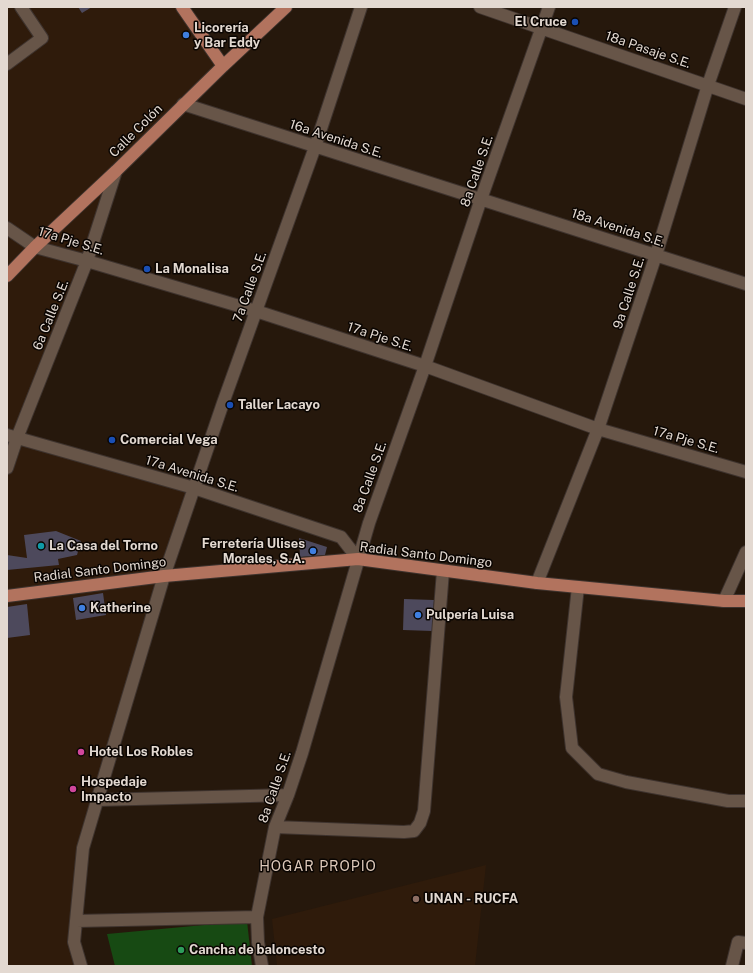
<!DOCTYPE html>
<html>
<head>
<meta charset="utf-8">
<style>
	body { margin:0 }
	#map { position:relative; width:753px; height:973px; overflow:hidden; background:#26180c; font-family:"Public Sans",sans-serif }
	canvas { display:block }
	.frame { position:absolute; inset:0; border:8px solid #e3d9d1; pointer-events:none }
</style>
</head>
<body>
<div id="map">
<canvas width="753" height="973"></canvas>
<div class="frame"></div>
</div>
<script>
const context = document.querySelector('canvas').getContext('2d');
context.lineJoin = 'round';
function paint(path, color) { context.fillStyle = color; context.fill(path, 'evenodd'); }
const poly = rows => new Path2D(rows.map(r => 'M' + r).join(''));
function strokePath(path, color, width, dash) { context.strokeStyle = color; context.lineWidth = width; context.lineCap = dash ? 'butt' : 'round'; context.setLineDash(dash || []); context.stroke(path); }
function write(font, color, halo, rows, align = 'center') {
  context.font = font + ' "Public Sans",sans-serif'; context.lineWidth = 3; context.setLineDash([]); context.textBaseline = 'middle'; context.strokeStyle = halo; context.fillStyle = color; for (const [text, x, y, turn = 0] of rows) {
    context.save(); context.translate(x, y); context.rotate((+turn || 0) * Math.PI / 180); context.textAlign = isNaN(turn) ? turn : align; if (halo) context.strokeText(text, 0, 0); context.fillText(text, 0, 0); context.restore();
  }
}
paint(poly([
	[7,7,182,7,223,66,116,171,22,439,196,489,83,848,76,921,81,966,7,966],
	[486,865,475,966,277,966,272,919]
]), '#2f1b0b');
paint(poly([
	[247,921,252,966,115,966,107,934]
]), '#174a13');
paint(poly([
	[78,7,92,7,82,13],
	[56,531,81,541,77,555,58,559,59,565,7,570,7,555,27,558,24,535],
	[299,538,327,547,325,555,300,557],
	[103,593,106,615,76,620,73,598],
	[404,599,434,600,432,631,403,630],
	[27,604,30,635,7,638,7,607]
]), '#4d495c');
const minor = poly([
	[480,7,746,99],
	[7,64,42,38,21,7],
	[183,104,746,284],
	[7,228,35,247,87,261,256,311,425,366,598,429,746,472],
	[7,435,194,488,341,537,358,559],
	[7,468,17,438,87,261,116,171],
	[537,583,598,429,656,255,708,85,735,7],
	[578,587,566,697,572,748,598,774,626,782,728,801,746,801],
	[724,601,746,552],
	[97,800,288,795],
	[275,827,404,832,414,831,420,823,424,811,443,571],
	[76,921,257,917],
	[81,966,74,942,83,848,164,576,223,403,315,147,361,7],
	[262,966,258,942,257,917,275,827,288,795,302,753,369,523,425,366,481,199,549,7],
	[732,966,738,942,746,943]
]);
const major = poly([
	[182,7,223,66],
	[7,276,35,247,116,171,223,66,286,7],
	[7,596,164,576,358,559,537,583,724,601,746,601]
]);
strokePath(minor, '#3e332e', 14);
strokePath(major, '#3e332e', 14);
strokePath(minor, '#675548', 12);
strokePath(major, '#b2735e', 12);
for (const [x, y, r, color] of [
	[575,22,4,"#1a4fb4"],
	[186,35,4,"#3f7fe0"],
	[147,269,4,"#1a4fb4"],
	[230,405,4,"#1a4fb4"],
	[112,440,4,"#1a4fb4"],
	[41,546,4,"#0f9aa8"],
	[313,551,4,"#3f7fe0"],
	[82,608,4,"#3f7fe0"],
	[418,615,4,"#3f7fe0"],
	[81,752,4,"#d1479c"],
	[73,789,4,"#d1479c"],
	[416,899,4,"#8d6e63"],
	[181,950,4,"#2e9e5b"]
]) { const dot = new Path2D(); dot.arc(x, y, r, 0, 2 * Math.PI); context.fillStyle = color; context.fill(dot); strokePath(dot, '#0a0502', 1.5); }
write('bold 13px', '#e3d9d1', '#0a0502', [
	["El Cruce",567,22,"right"],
	["Licorería",194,28],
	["y Bar Eddy",194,43],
	["La Monalisa",155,269],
	["Taller Lacayo",238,405],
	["Comercial Vega",120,440],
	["Ferretería Ulises",305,544,"right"],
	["Morales, S.A.",305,559,"right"],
	["La Casa del Torno",49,546],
	["Katherine",90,608],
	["Pulpería Luisa",426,615],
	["Hotel Los Robles",89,752],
	["Hospedaje",81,782],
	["Impacto",81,797],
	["UNAN - RUCFA",424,899],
	["Cancha de baloncesto",189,950]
], 'left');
write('13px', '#e3d9d1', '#0a0502', [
	["18a Pasaje S.E.",648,50,19],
	["Calle Colón",136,131,-45],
	["16a Avenida S.E.",336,139,18],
	["8a Calle S.E.",477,171,-71],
	["18a Avenida S.E.",618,228,18],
	["17a Pje S.E.",71,241,17],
	["7a Calle S.E.",250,287,-70],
	["9a Calle S.E.",629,293,-72],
	["6a Calle S.E.",51,315,-68],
	["17a Pje S.E.",380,337,18],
	["17a Pje S.E.",686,440,16],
	["17a Avenida S.E.",192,474,17],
	["8a Calle S.E.",370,477,-70],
	["Radial Santo Domingo",426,555,7],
	["Radial Santo Domingo",100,570,-7],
	["8a Calle S.E.",275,787,-71]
]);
context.letterSpacing = '1px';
write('14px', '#ddc8b9', '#0a0502', [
	["HOGAR PROPIO",318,867]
]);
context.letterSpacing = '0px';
</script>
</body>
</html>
